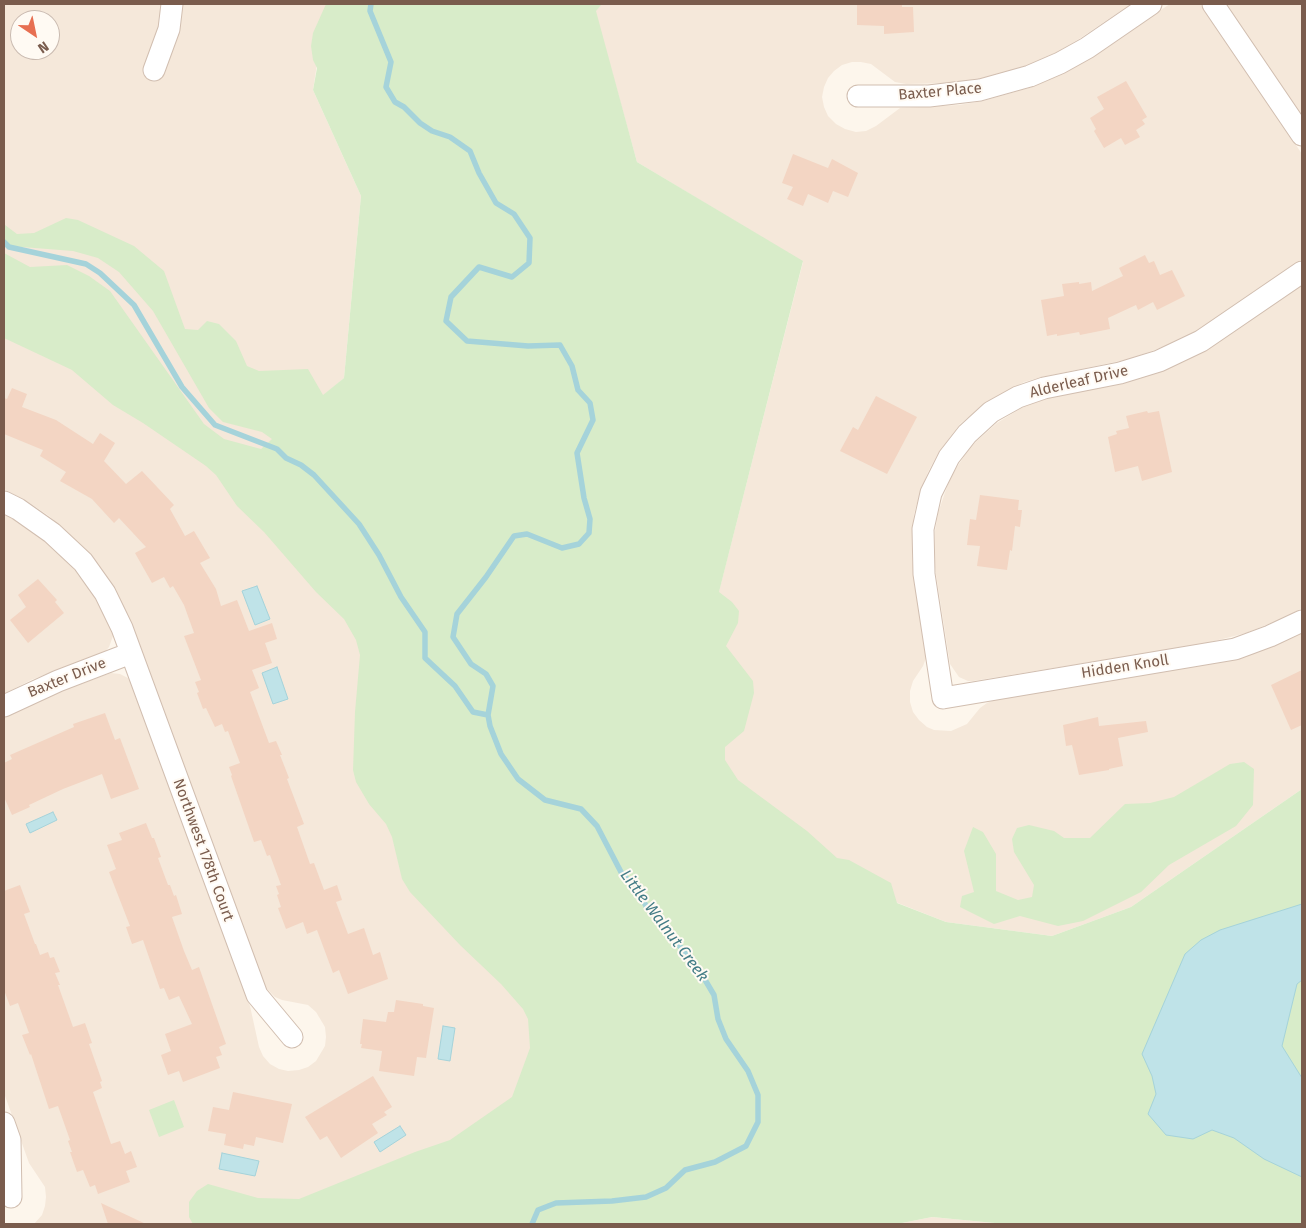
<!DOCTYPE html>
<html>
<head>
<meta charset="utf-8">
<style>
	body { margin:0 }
	#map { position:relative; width:1306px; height:1228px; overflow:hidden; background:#fdf6ec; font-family:"Fira Sans",sans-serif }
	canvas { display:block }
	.frame { position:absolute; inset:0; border:5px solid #7a5c4d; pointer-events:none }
	.north { position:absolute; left:10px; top:10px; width:50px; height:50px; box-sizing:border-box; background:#fffaf3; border:1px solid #cabbb1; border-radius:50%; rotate:146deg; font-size:14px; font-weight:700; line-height:20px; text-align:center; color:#7a5c4d }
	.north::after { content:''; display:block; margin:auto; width:18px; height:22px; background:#e76f51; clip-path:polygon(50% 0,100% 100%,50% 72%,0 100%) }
</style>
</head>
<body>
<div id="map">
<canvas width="1306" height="1228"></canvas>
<div class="frame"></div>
<div class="north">N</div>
</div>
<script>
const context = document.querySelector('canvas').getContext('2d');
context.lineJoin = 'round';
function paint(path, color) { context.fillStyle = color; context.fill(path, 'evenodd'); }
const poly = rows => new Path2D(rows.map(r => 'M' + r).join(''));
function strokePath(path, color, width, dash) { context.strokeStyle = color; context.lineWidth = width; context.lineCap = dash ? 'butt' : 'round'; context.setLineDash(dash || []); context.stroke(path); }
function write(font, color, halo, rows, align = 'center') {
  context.font = font + ' "Fira Sans",sans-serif'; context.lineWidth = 4; context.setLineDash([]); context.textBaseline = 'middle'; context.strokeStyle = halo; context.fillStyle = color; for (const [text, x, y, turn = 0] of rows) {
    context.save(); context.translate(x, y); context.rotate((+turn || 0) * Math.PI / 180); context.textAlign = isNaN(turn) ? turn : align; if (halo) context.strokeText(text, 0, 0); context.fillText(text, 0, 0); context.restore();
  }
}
paint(poly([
	[4,4,326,4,313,90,361,196,344,378,258,452,599,1064,319,1224,34,1224,42,1215,45,1206,46,1197,45,1187,29,1163,4,1093,4,717,61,691,111,673,120,674,128,678,133,686,250,1006,259,1047,263,1056,270,1064,279,1069,288,1071,299,1070,308,1067,316,1061,325,1046,326,1037,325,1027,316,1012,308,1005,282,1000,275,997,263,985,86,551,49,516,28,502,4,489],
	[20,20,50,20,50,50,20,50],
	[602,4,1131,4,1079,39,1055,53,1030,65,1004,74,977,80,950,83,906,84,895,82,871,64,861,62,852,62,842,65,834,71,828,78,824,87,822,97,824,107,828,116,836,124,845,129,856,132,866,131,876,126,900,108,959,105,983,101,1029,88,1073,68,1170,4,1199,4,1202,6,1302,154,1302,259,1198,330,1176,342,1130,359,1042,377,1024,382,991,400,961,423,938,453,928,472,920,493,914,514,912,536,912,558,926,649,926,658,923,666,913,681,910,691,910,702,913,712,919,720,927,727,934,730,951,731,967,724,980,708,987,703,997,699,1229,661,1254,653,1302,633,1302,789,1131,907,1052,936,946,922,865,890,680,744,803,262,637,162,595,11],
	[1226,4,1302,4,1302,116],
	[1302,285,1302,608,1286,617,1246,633,1203,644,973,681,968,681,959,677,950,664,935,568,935,531,938,513,950,478,970,447,997,423,1028,404,1045,398,1117,385,1141,378,1186,360,1208,349],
	[4,513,18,521,53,547,70,564,99,603,113,630,113,636,109,647,105,652,31,680,4,694],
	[932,1217,1005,1224,897,1224]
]), '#f5e8da');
paint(poly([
	[326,4,602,4,596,11,637,162,803,261,719,592,732,602,739,611,738,623,726,646,753,681,754,693,744,731,725,747,725,760,738,780,807,831,837,858,849,860,891,883,897,903,946,922,1052,936,1131,907,1302,789,1302,1224,1005,1224,932,1217,897,1224,193,1224,189,1217,189,1202,197,1191,208,1184,258,1198,299,1199,415,1152,450,1140,512,1097,530,1048,528,1019,523,1009,501,984,460,945,410,892,402,879,392,837,386,824,369,804,356,782,353,770,355,712,360,655,356,640,344,619,316,592,264,532,237,506,216,475,206,466,143,423,113,405,72,370,4,338,4,253,30,267,67,265,89,276,110,291,204,424,224,439,261,449,272,439,262,432,223,422,209,408,153,311,119,272,98,258,73,251,9,246,4,244,4,216,5,225,17,234,34,233,66,218,78,220,134,246,164,271,185,329,198,330,207,321,219,324,236,341,247,366,259,371,308,369,323,395,344,378,361,196,313,90,317,68,313,60,311,46,313,33],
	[1244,762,1254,769,1253,805,1236,826,1169,865,1141,892,1083,921,1058,926,1020,916,994,924,960,907,962,896,974,892,964,851,973,827,983,832,996,854,996,891,1018,900,1032,897,1034,885,1014,852,1012,839,1017,828,1029,825,1054,831,1064,838,1090,838,1125,804,1150,803,1174,797,1230,764],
	[174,1100,184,1127,159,1137,149,1110]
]), '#d8ecc9');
const water = poly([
	[257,586,270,619,255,625,242,591,257,586],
	[277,667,288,699,273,704,262,673,277,667],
	[53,812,57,820,30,833,26,824,53,812],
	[1302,904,1302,980,1297,984,1282,1046,1302,1078,1302,1177,1264,1159,1234,1138,1212,1130,1193,1139,1166,1135,1148,1114,1156,1094,1152,1076,1142,1054,1185,954,1201,940,1220,930,1302,904],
	[443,1026,455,1028,450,1061,438,1059,443,1026],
	[400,1126,406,1135,380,1152,374,1142,400,1126],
	[222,1153,259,1161,255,1176,219,1169,222,1153]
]);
paint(water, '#bfe3e8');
strokePath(water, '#a5d3da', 1);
strokePath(poly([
	[371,4,370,11,391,62,386,87,395,102,404,107,420,123,432,131,450,137,470,151,479,173,496,203,514,214,530,238,529,263,512,277,479,267,451,297,446,321,467,341,528,346,560,345,572,366,578,390,590,403,593,420,577,453,584,498,590,519,589,533,579,544,562,548,527,534,514,536,486,577,457,614,453,637,471,664,486,674,493,686,488,715,490,726,501,754,518,779,545,800,581,809,597,826,621,872,640,894,647,908,663,925,701,973,714,995,718,1019,726,1039,748,1071,758,1095,758,1122,746,1146,715,1162,685,1170,666,1188,646,1197,612,1201,556,1203,538,1210,532,1224],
	[4,242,9,247,86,264,100,273,134,305,182,387,215,425,277,449,286,458,301,465,314,475,359,524,379,555,401,597,425,632,425,658,455,686,473,712,488,715]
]), '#a5d3da', 5.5);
paint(poly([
	[857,4,902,4,902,7,913,7,914,32,884,34,884,26,857,25],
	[1126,81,1147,117,1142,120,1145,124,1136,130,1140,137,1125,145,1121,138,1104,148,1094,131,1096,129,1090,118,1104,109,1097,97],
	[793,154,828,168,832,159,858,173,848,197,833,191,828,203,808,194,803,206,787,199,793,187,782,183],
	[1145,255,1149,263,1154,261,1160,275,1172,270,1185,296,1157,310,1153,302,1138,310,1136,305,1108,318,1110,329,1080,335,1079,332,1057,336,1057,334,1047,336,1041,300,1064,296,1062,284,1079,282,1079,284,1091,282,1092,291,1123,276,1119,268],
	[12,388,27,394,22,407,56,420,93,444,100,433,115,443,104,461,126,484,142,471,174,505,170,509,185,536,194,531,210,558,200,563,216,589,221,606,237,600,249,631,272,623,277,639,265,643,272,663,252,670,259,688,250,692,269,743,276,741,282,755,280,755,289,778,287,779,304,824,297,827,310,864,314,863,324,890,337,885,342,900,336,902,348,934,364,928,373,955,380,952,388,979,348,994,339,970,333,973,317,930,307,934,303,922,286,929,278,908,281,907,277,895,279,894,276,886,281,885,270,855,267,856,261,840,254,842,231,776,232,775,229,767,240,763,228,731,225,732,222,724,215,727,206,708,203,709,197,693,199,692,195,682,201,680,184,636,194,633,184,605,173,586,170,588,164,577,152,583,135,553,146,547,119,518,114,523,92,499,60,481,66,472,40,456,43,450,4,434,4,398,7,399],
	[876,396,917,417,887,474,840,451,853,427,858,430],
	[1147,411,1148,413,1159,411,1172,472,1142,481,1138,466,1115,472,1108,437,1117,434,1116,431,1129,428,1126,416],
	[980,495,1019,500,1018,510,1022,510,1020,527,1015,526,1012,551,1010,550,1007,570,977,566,980,546,967,545,970,519,976,520],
	[38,579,57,600,55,602,64,613,28,643,10,620,26,607,18,595],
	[1302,670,1302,725,1291,730,1271,685],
	[105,713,115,740,120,738,139,789,111,799,102,774,63,789,29,805,30,807,12,815,4,797,4,763,12,759,10,755,74,727,73,724],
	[1098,717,1099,726,1146,721,1148,732,1118,738,1123,766,1109,769,1109,770,1079,775,1072,745,1066,746,1063,725],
	[146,823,152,838,154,838,161,857,158,858,168,885,170,885,174,896,176,895,182,914,172,917,184,951,192,970,199,967,226,1044,219,1047,222,1055,216,1057,220,1068,183,1082,179,1071,168,1075,161,1055,171,1051,165,1034,192,1024,179,996,169,1000,164,988,160,989,143,940,132,944,126,927,130,926,109,872,116,869,107,845,122,840,119,833],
	[20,885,30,912,24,914,35,944,36,944,40,955,48,952,50,958,54,957,60,972,55,973,60,985,58,985,73,1027,85,1023,92,1043,89,1044,102,1081,100,1082,102,1088,93,1092,111,1144,120,1141,125,1154,131,1151,137,1167,126,1171,130,1182,98,1194,95,1185,90,1187,83,1170,77,1172,70,1152,72,1152,68,1141,70,1140,58,1106,49,1109,31,1054,30,1055,22,1035,29,1033,18,1003,10,1006,4,990,4,891],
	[396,1000,423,1004,423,1006,434,1008,426,1058,417,1057,414,1076,379,1071,382,1051,361,1048,362,1044,360,1044,363,1019,386,1022,388,1012,394,1012],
	[373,1076,392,1107,384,1112,387,1115,372,1124,378,1133,341,1158,327,1136,320,1140,305,1117],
	[233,1092,292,1104,283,1143,256,1137,254,1146,244,1144,243,1149,224,1145,226,1134,208,1131,213,1107,229,1110],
	[101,1203,146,1224,108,1224]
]), '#f3d5c3');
const minor = poly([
	[1213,4,1302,135],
	[154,70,169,29,172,4],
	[858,96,929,96,980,90,1030,76,1060,63,1087,48,1151,4],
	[1302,272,1201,341,1159,361,1120,373,1044,388,1018,397,991,412,967,434,949,457,931,493,923,529,924,574,943,698,1235,649,1270,636,1302,621],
	[4,502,18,509,52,533,83,562,105,593,122,628,257,995,292,1037],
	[4,706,58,681,131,653],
	[4,1123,10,1140,11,1197]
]);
strokePath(minor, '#d1beb0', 23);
strokePath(minor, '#fff', 21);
write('15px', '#7a5c4d', '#fffaf3', [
	["Baxter Place",940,92,-5],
	["Alderleaf Drive",1079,382,-13],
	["Hidden Knoll",1125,667,-9],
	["Baxter Drive",67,678,-22],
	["Northwest 178th Court",203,850,70]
]);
write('italic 16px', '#437c86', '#fffaf3', [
	["Little Walnut Creek",664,926,53]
]);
</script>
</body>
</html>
